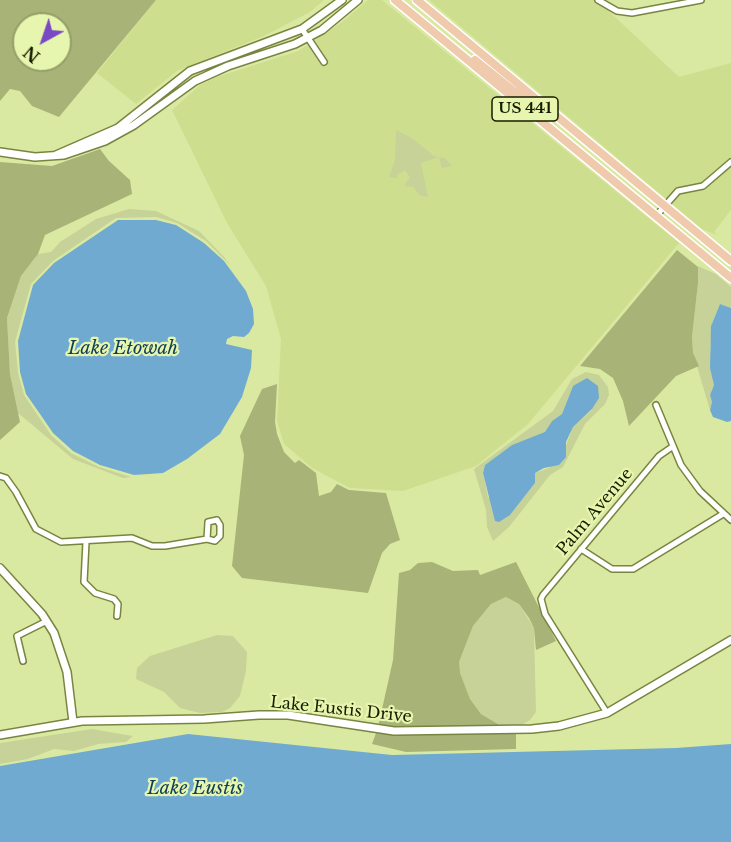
<!DOCTYPE html>
<html>
<head>
<meta charset="utf-8">
<style>
	body { margin:0 }
	#map { position:relative; width:731px; height:842px; overflow:hidden; background:#dae9a1; font-family:"Libre Baskerville",serif }
	canvas { display:block }
	.north { position:absolute; left:12px; top:12px; width:60px; height:60px; box-sizing:border-box; background:#e7f6ae; border:2px solid #949f69; border-radius:50%; rotate:220deg; font-size:16px; font-weight:700; line-height:24px; text-align:center; color:#171c01 }
	.north::after { content:''; display:block; margin:auto; width:21px; height:27px; background:#794ac3; clip-path:polygon(50% 0,100% 100%,50% 72%,0 100%) }
</style>
</head>
<body>
<div id="map">
<canvas width="731" height="842"></canvas>
<div class="north">N</div>
</div>
<script>
const context = document.querySelector('canvas').getContext('2d');
context.lineJoin = 'round';
function paint(path, color) { context.fillStyle = color; context.fill(path, 'evenodd'); }
const poly = rows => new Path2D(rows.map(r => 'M' + r).join(''));
function strokePath(path, color, width, dash) { context.strokeStyle = color; context.lineWidth = width; context.lineCap = dash ? 'butt' : 'round'; context.setLineDash(dash || []); context.stroke(path); }
function write(font, color, halo, rows, align = 'center') {
  context.font = font + ' "Libre Baskerville",serif'; context.lineWidth = 4.5; context.setLineDash([]); context.textBaseline = 'middle'; context.strokeStyle = halo; context.fillStyle = color; for (const [text, x, y, turn = 0] of rows) {
    context.save(); context.translate(x, y); context.rotate((+turn || 0) * Math.PI / 180); context.textAlign = isNaN(turn) ? turn : align; if (halo) context.strokeText(text, 0, 0); context.fillText(text, 0, 0); context.restore();
  }
}
paint(poly([
	[156,0,324,0,310,12,264,36,177,71,136,104,97,73],
	[368,0,382,0,679,243,528,424,476,466,403,491,350,488,312,468,284,444,277,421,281,339,266,286,227,223,172,110,200,85,217,77,298,51,342,22],
	[429,0,597,0,679,77,731,63,731,210,714,232,719,236,702,229]
]), '#cede8f');
paint(poly([
	[396,130,413,139,434,156,445,158,452,166,442,168,439,157,421,163,428,197,419,195,414,187,404,186,410,177,405,170,397,175,397,178,389,177,395,160],
	[129,209,156,211,199,231,224,257,231,266,206,241,177,223,156,217,116,218,53,261,31,284,15,342,18,373,24,395,51,435,71,453,99,467,131,477,123,478,73,459,18,413,10,374,7,318,21,276,38,254,51,252,60,242,96,219],
	[698,266,716,274,731,287,731,308,720,304,712,323,710,349,714,385,710,395,712,402,710,410,693,353,692,337,698,283],
	[586,372,599,375,608,387,609,395,605,404,585,424,563,467,550,475,509,527,493,541,487,527,486,510,474,469,553,411,572,379],
	[573,386,592,410,573,427,565,448,549,468,535,473,535,483,510,515,488,497,483,473,485,465,512,445,545,433,552,421,562,414],
	[506,597,519,604,534,628,536,712,530,720,520,726,503,727,481,714,470,699,459,672,459,662,473,626,491,604],
	[217,635,233,636,247,652,246,671,240,696,230,708,222,712,200,713,180,708,164,692,136,679,137,668,150,656],
	[92,729,133,736,126,742,98,744,74,751,54,749,28,759,0,764,0,743]
]), '#c6d298');
paint(poly([
	[0,0,156,0,59,117,32,106,20,91,10,89,0,101],
	[24,24,60,24,60,60,24,60],
	[100,149,109,161,130,180,132,194,45,235,38,254,21,276,7,318,10,374,20,422,0,440,0,162,52,166],
	[677,250,698,267,698,283,692,337,693,353,699,366,676,376,629,426,623,401,613,378,600,369,580,366],
	[277,384,275,422,277,434,284,452,295,463,299,460,316,473,319,496,331,492,337,484,349,490,386,493,400,540,390,544,382,553,368,593,242,578,232,566,244,455,240,436,262,389],
	[432,562,453,571,478,570,480,575,516,562,556,641,536,650,534,628,529,618,519,604,506,597,491,604,473,626,459,662,460,673,470,699,481,714,503,727,378,727,393,660,399,573,410,570,418,563],
	[516,732,516,749,406,752,372,744,376,733]
]), '#a7b377');
paint(poly([
	[118,220,156,220,176,225,204,243,224,261,246,291,253,309,254,324,249,333,244,337,233,336,227,339,226,344,252,350,251,368,242,397,220,434,187,459,163,473,134,475,100,465,73,451,53,433,40,414,26,394,20,372,18,341,33,285,54,263],
	[720,304,731,308,731,421,727,422,713,417,710,410,712,402,710,395,714,385,710,368,711,326],
	[587,378,598,386,599,398,592,409,573,427,566,442,566,457,559,465,544,468,535,473,535,483,510,515,499,522,495,521,483,473,485,465,512,445,545,432,552,421,562,414,573,386],
	[188,734,392,755,676,748,731,744,731,842,0,842,0,766]
]), '#70aad0');
const minor = poly([
	[598,0,617,11,632,13,701,0],
	[302,29,324,62],
	[656,216,678,191,703,186,731,162],
	[656,405,681,465,700,491,731,520],
	[0,476,6,478,16,492,36,529,61,542,132,538,152,546,165,546,207,539,215,541,220,536,220,525,217,520,208,522,207,539],
	[86,542,84,582,95,593,114,599,118,604,117,616],
	[581,549,612,569,633,569,723,514],
	[23,661,17,636,47,621],
	[607,713,545,614,541,599,543,595,659,456,672,447]
]);
const tertiary = poly([
	[0,152,35,157,64,155,105,141,134,125,195,81,228,66,295,44,322,30,358,0],
	[56,155,118,128,190,71,302,29,342,0],
	[0,568,42,614,54,633,67,672,73,722],
	[0,735,82,721,204,719,259,715,288,715,394,731,532,729,559,726,607,713,731,640]
]);
const primary = poly([
	[395,0,731,278],
	[417,0,731,261],
	[475,60,515,92,528,94]
]);
strokePath(minor, '#788541', 8);
strokePath(tertiary, '#788541', 10);
strokePath(primary, '#fff', 11);
strokePath(minor, '#fff', 5);
strokePath(tertiary, '#fff', 7);
strokePath(primary, '#efcaad', 8);
for (const [x, y, w] of [
	[525,109,66]
]) { const box = new Path2D(); box.roundRect(x - w / 2, y - 12, w, 24, 4.5); context.fillStyle = '#e7f6ae'; context.fill(box); strokePath(box, '#171c01', 1.5); }
write('bold 15px', '#171c01', null, [
	["US 441",525,109]
]);
write('16px', '#171c01', '#e7f6ae', [
	["Palm Avenue",595,512,-50],
	["Lake Eustis Drive",341,710,6]
]);
write('italic 18px', '#0f3e59', '#e7f6ae', [
	["Lake Etowah",123,349],
	["Lake Eustis",195,789]
]);
</script>
</body>
</html>
